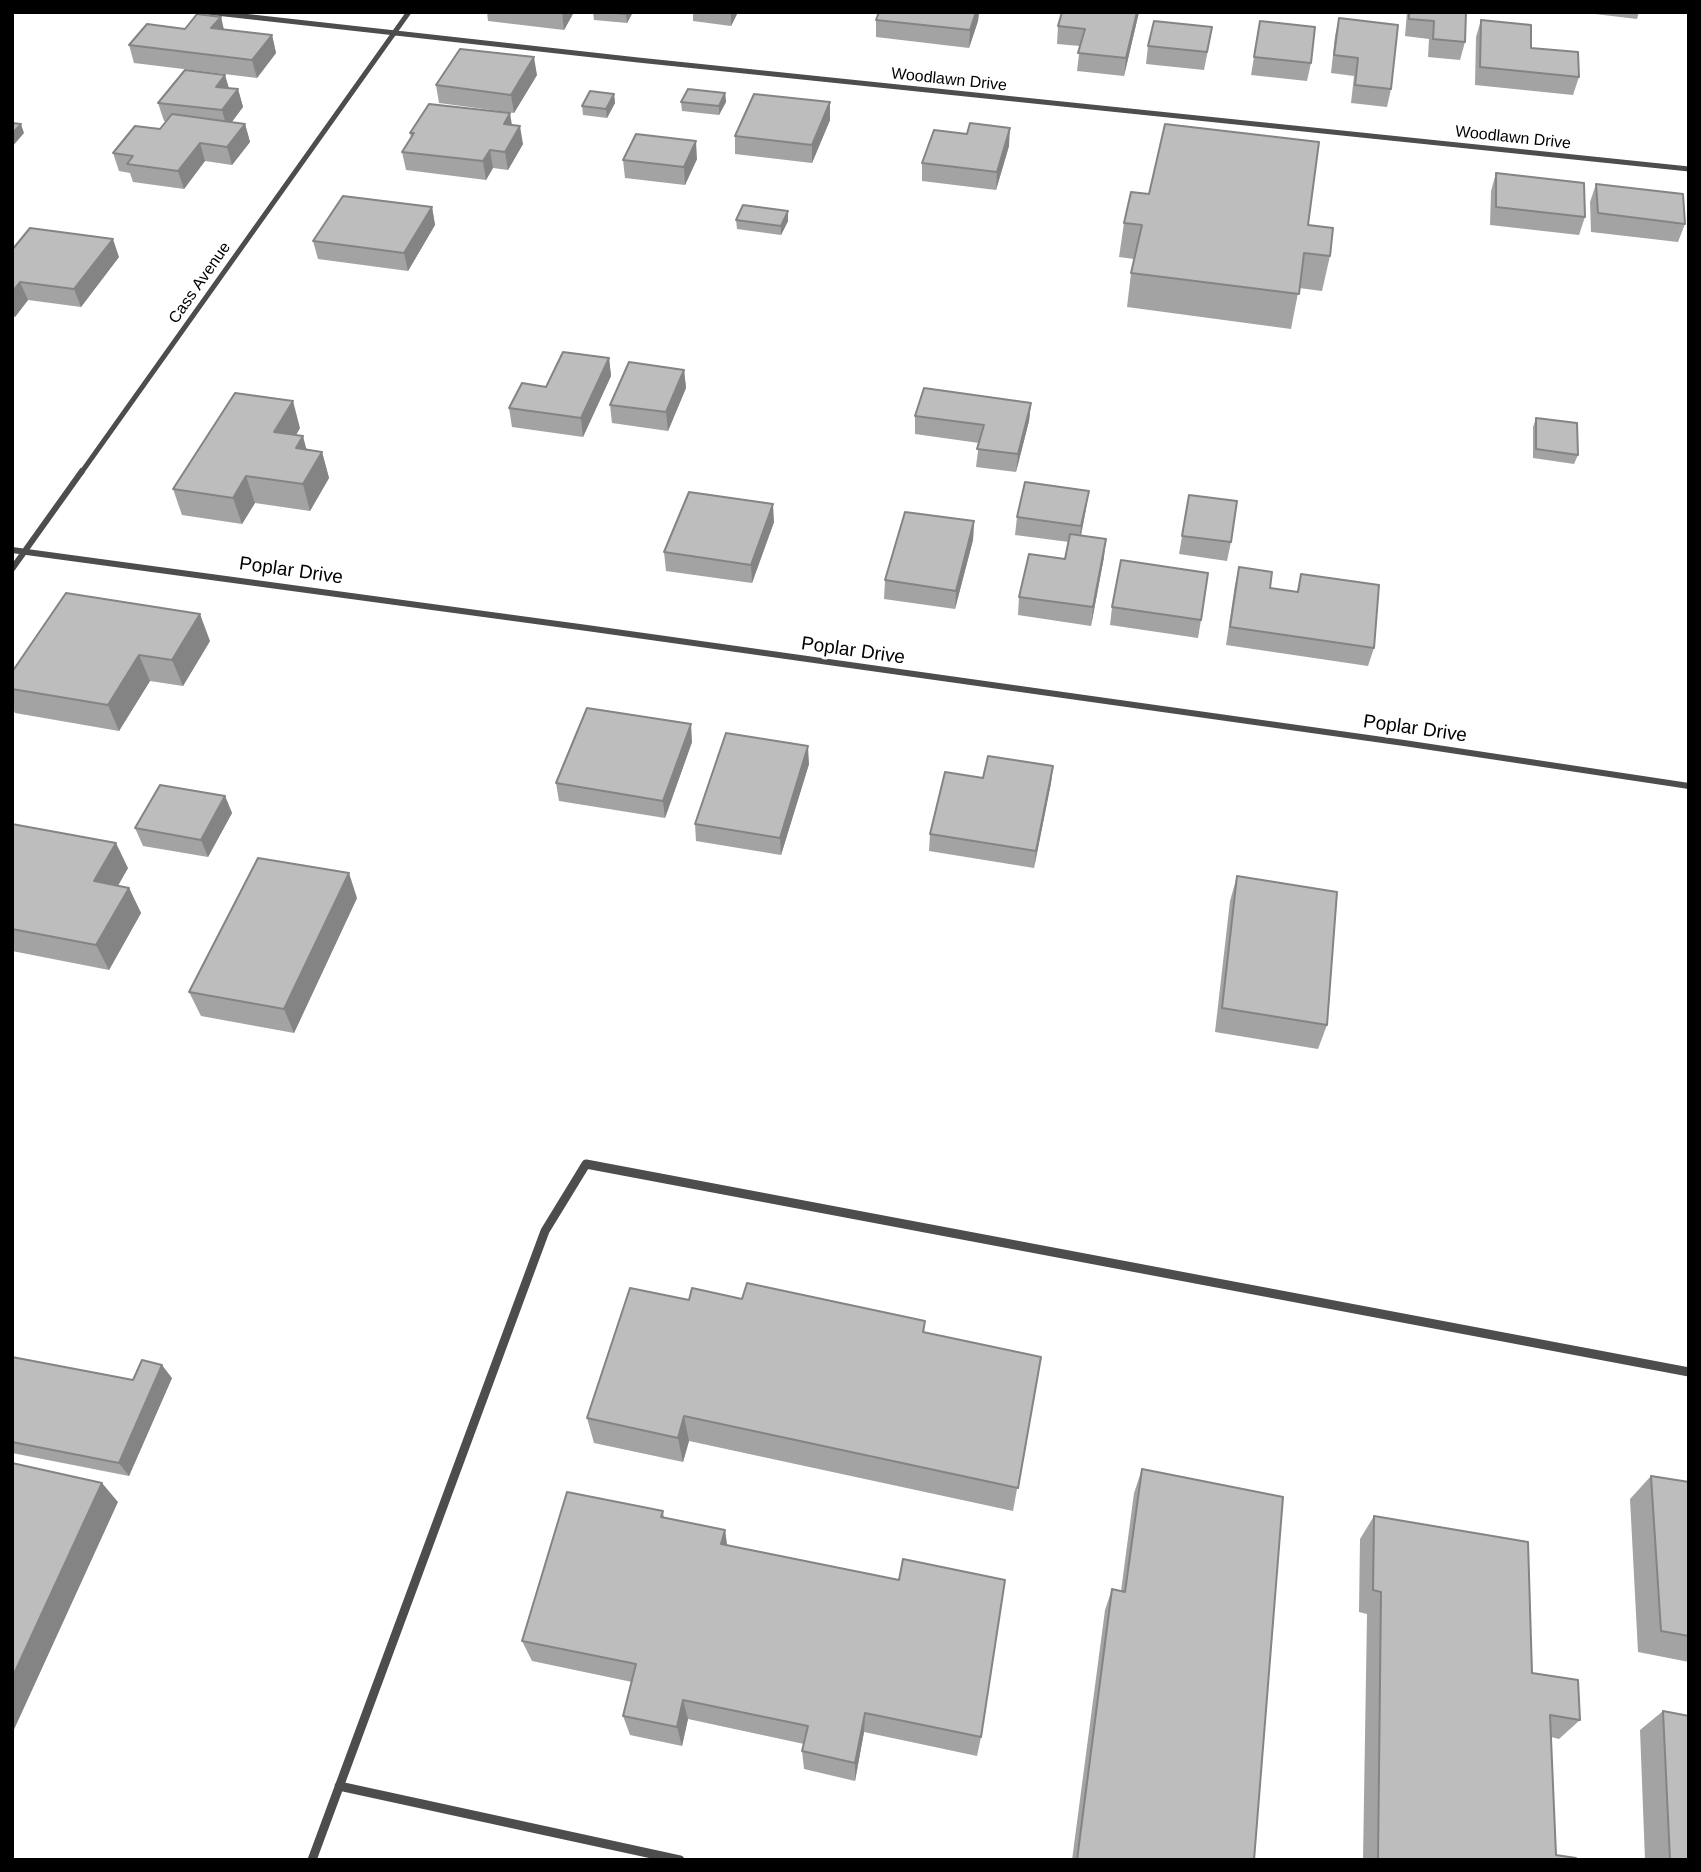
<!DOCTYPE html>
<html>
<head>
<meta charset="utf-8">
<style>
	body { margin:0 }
	#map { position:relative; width:1701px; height:1872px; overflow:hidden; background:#fff; font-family:Arial,sans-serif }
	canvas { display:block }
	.frame { position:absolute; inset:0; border:14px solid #000; pointer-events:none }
</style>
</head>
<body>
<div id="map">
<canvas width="1701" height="1872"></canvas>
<div class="frame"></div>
</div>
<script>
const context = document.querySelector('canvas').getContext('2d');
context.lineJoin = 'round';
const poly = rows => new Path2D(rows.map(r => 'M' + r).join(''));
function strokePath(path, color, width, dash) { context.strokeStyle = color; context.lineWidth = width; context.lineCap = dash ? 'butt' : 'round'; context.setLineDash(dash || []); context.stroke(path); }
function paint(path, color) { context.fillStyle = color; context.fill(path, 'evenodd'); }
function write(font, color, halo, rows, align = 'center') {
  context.font = font + ' Arial,sans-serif'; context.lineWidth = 6; context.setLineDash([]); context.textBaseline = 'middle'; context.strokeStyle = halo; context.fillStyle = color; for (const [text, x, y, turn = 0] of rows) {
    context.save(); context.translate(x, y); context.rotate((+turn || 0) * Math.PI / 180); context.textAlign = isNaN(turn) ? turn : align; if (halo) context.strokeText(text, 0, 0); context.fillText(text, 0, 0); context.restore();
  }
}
strokePath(poly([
	[207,12,638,60,1689,169],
	[81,473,409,12]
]), '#4d4d4d', 5);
strokePath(poly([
	[12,550,587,628,1404,743,1689,786],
	[12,569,82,471]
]), '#4d4d4d', 6);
strokePath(poly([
	[339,1786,680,1860],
	[312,1860,545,1231,586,1164,1689,1372]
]), '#4d4d4d', 9);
paint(poly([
	[487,12,574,12,564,30,488,21],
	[593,12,633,12,627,23,594,20],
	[693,12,738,12,731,26,693,21],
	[879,12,979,12,978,21,969,48,876,37,876,20],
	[1139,12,1124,76,1077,71,1080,46,1057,44,1058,26],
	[1407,12,1466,12,1465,42,1460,60,1428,57,1429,39,1405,36],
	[1595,12,1639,12,1637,19,1595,14],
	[221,17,224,30,272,35,276,53,257,78,134,63,129,45],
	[1339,18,1391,89,1387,107,1351,103,1354,76,1331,73,1335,36],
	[1481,20,1531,48,1579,77,1573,95,1475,85,1476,37],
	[1260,21,1311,63,1307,81,1251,75],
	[1209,45,1204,70,1146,64,1148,46],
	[225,75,229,88,238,89,243,107,232,122,245,124,250,142,232,165,205,161,184,189,133,182,130,173,119,171,113,153,160,129,166,121,164,121,158,103],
	[537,75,514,113,439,103,436,85],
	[725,93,726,102,719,115,682,111,681,102],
	[614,94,615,103,607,118,583,115,582,106],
	[830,102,830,120,812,163,735,154,735,136],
	[410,133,523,144,508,170,493,168,486,180,406,170,402,152,411,138],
	[1009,146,996,190,922,181,922,163],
	[697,159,685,185,625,178,623,160],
	[1496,173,1585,217,1579,235,1490,225,1491,191],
	[1596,184,1685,224,1678,242,1591,232,1590,202],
	[432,207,435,225,408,271,318,259,313,241],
	[736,220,788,221,781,235,737,229],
	[1124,223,1308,225,1330,256,1322,291,1299,288,1291,329,1127,307,1131,273,1134,259,1119,257],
	[12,250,119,257,81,307,28,300,15,317,12,316],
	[609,358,611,376,583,437,512,427,509,408,546,387],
	[684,370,686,388,668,431,612,423,610,405],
	[1031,403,1029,421,1016,472,976,467,979,443,915,434,915,416],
	[1536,418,1578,455,1574,464,1533,458,1533,427],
	[300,428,296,435,307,449,322,452,329,478,310,511,255,503,242,524,182,515,173,489],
	[1189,495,1231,542,1227,561,1179,554],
	[1086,509,1081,536,1104,557,1091,626,1018,615,1019,597,1065,559,1069,542,1015,535,1017,517],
	[974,521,973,540,955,609,884,599,885,580],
	[774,522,752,583,666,571,664,552],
	[1239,567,1270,588,1297,592,1301,574,1374,648,1368,666,1226,645,1235,585],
	[1112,607,1201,620,1198,638,1110,625],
	[210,641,183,686,150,681,119,731,15,713,12,707,12,672],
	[692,742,665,818,559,801,556,783],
	[809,764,781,855,696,841,695,824],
	[1053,766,1051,783,1034,868,929,851,930,834,983,778],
	[225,796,232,813,208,857,143,846,135,828],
	[12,824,128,868,118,886,129,888,141,913,109,970,12,951],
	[1237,876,1327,1025,1318,1049,1215,1032,1230,901],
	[357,898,294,1033,201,1016,189,992],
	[742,1299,925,1321,924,1333,1041,1357,1013,1511,689,1441,683,1462,594,1443,587,1418,689,1300],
	[12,1357,133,1380,172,1378,129,1476,12,1453],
	[1142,1469,1254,1860,1072,1860,1105,1610,1112,1589,1121,1591,1134,1493],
	[1651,1476,1689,1482,1689,1662,1638,1652,1630,1499],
	[663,1511,664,1518,725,1530,727,1545,981,1737,977,1756,864,1732,855,1781,804,1769,802,1751,804,1744,688,1719,682,1746,630,1735,623,1716,632,1682,532,1661,522,1641],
	[1374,1516,1580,1720,1559,1739,1551,1737,1556,1855,1576,1860,1363,1860,1367,1614,1359,1612,1360,1539],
	[1663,1711,1689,1860,1645,1860,1640,1730]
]), '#a3a3a3');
paint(poly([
	[562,12,574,12,564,30],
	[627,12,633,12,627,23,626,14],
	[731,12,738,12,731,26],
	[976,12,979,12,978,21,969,48,970,30],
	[1137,12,1139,12,1124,76,1126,58],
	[221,17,225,35,211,28],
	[272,35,276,53,257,78,252,60],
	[534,57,537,75,514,113,511,95],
	[225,75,230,93,216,87],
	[238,89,243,107,227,128,222,110],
	[725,93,726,102,719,115,719,106],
	[614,94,615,103,607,118,606,109],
	[830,102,830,120,812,163,812,145],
	[510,113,513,131,504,124],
	[21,124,24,133,12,147,12,134],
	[245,124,250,142,232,165,227,147],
	[520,126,523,144,508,170,505,152],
	[1010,128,1009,146,996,190,997,172],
	[696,141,697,159,685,185,684,167],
	[200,143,205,161,184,189,178,171],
	[490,150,493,168,486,180,483,161],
	[432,207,435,225,408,271,404,253],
	[788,211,788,221,781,235,781,226],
	[113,239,119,257,81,307,74,289],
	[20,282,28,300,15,317,12,311,12,292],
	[609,358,611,376,583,437,581,418],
	[684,370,686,388,668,431,666,412],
	[293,401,300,428,282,459,274,432],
	[1031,403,1029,421,1016,472,1018,454],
	[303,436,310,463,296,448],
	[322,452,329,478,310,511,303,484],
	[246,476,255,503,242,524,233,498],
	[1089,491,1086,509,1079,544,1081,526],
	[773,504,774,522,752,583,751,565],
	[974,521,973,540,955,609,956,591],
	[1106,539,1104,557,1091,626,1093,607],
	[200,614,210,641,183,686,172,660],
	[139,655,150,681,119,731,108,705],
	[691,724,692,742,665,818,663,801],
	[808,746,809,764,781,855,780,838],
	[1053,766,1051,783,1034,868,1036,851],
	[225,796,232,813,208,857,201,840],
	[116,843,128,868,106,906,94,881],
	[349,873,357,898,294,1033,284,1009],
	[129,888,141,913,109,970,96,945],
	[162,1365,172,1378,129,1476,119,1463],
	[684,1416,689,1441,683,1462,678,1438],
	[102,1483,118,1502,12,1734,12,1678],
	[725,1530,728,1553,721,1544],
	[683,1700,688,1719,682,1746,677,1727],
	[865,1713,864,1732,855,1781,855,1763]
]), '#848484');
const building = poly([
	[606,12,627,12,626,14,606,12],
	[879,12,976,12,970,30,876,20,879,12],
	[1062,12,1137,12,1126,58,1078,53,1085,29,1058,26,1062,12],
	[1409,12,1466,12,1465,42,1433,39,1434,21,1409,19,1409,12],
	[197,14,221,17,211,28,272,35,252,60,129,45,147,24,185,29,197,14],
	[1339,18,1398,25,1391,89,1355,85,1358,58,1334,55,1339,18],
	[1481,20,1531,25,1531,48,1578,52,1579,77,1480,67,1481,20],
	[1154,21,1212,27,1207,52,1148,46,1154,21],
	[1260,21,1315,27,1311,63,1254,57,1260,21],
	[460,49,534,57,511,95,436,85,460,49],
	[185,70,225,75,216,87,238,89,222,110,158,103,185,70],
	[688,89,725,93,719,106,681,102,688,89],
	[590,91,614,94,606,109,582,106,590,91],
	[754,94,830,102,812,145,735,136,754,94],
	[429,104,510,113,504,124,520,126,505,152,490,150,483,161,402,152,414,133,410,133,429,104],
	[172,114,245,124,227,147,200,143,178,171,127,164,133,156,113,153,135,126,160,129,172,114],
	[12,123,21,124,12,134,12,123],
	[970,123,1010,128,997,172,922,163,934,130,967,134,970,123],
	[1165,124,1319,142,1308,225,1333,228,1330,256,1304,253,1299,294,1131,273,1142,225,1124,223,1131,192,1149,194,1165,124],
	[636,134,696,141,684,167,623,160,636,134],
	[1496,173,1584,183,1585,217,1496,207,1496,173],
	[1596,184,1683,194,1685,224,1598,213,1596,184],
	[343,196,432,207,404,253,313,241,343,196],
	[743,205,788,211,781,226,736,220,743,205],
	[30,228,113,239,74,289,20,282,12,292,12,250,30,228],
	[563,352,609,358,581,418,509,408,522,383,546,387,563,352],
	[629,362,684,370,666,412,610,405,629,362],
	[924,388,1031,403,1018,454,977,449,984,425,915,416,924,388],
	[235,393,293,401,274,432,303,436,296,448,322,452,303,484,246,476,233,498,173,489,235,393],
	[1536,418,1577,423,1578,455,1536,449,1536,418],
	[1025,482,1089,491,1081,526,1017,517,1025,482],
	[689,492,773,504,751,565,664,552,689,492],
	[1189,495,1237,501,1231,542,1182,536,1189,495],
	[905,512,974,521,956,591,885,580,905,512],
	[1070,534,1106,539,1093,607,1019,597,1029,554,1065,559,1070,534],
	[1121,560,1208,573,1201,620,1112,607,1121,560],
	[1239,567,1272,572,1270,588,1298,592,1301,574,1379,585,1374,648,1230,627,1239,567],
	[66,593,200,614,172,660,139,655,108,705,12,689,12,672,66,593],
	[587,708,691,724,663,801,556,783,587,708],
	[726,733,808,746,780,838,695,824,726,733],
	[988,756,1053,766,1036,851,930,834,945,772,983,778,988,756],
	[160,785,225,796,201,840,135,828,160,785],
	[12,824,116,843,94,881,129,888,96,945,12,929,12,824],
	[258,858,349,873,284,1009,189,992,258,858],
	[1237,876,1337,892,1327,1025,1222,1008,1237,876],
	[747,1283,925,1321,923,1332,1041,1357,1018,1488,684,1416,678,1438,587,1418,630,1288,689,1300,692,1288,742,1299,747,1283],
	[12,1357,133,1380,142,1360,162,1365,119,1463,12,1442,12,1357],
	[12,1463,102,1483,12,1678,12,1463],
	[1142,1469,1283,1497,1254,1860,1077,1860,1112,1589,1125,1592,1142,1469],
	[1651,1476,1689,1482,1689,1636,1661,1631,1651,1476],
	[567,1492,663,1511,661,1517,725,1530,721,1544,899,1580,903,1559,1005,1580,981,1737,865,1713,855,1763,802,1751,808,1726,683,1700,677,1727,623,1716,636,1664,522,1641,567,1492],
	[1374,1516,1528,1542,1532,1673,1578,1680,1580,1720,1550,1715,1556,1855,1576,1858,1576,1860,1378,1860,1381,1592,1373,1590,1374,1516],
	[1663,1711,1689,1716,1689,1860,1670,1860,1663,1711]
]);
paint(building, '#bdbdbd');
strokePath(building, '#848484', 2);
write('16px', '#000', '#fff', [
	["Woodlawn Drive",949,80,6],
	["Woodlawn Drive",1513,138,6],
	["Cass Avenue",200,283,-55]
]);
write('19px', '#000', '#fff', [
	["Poplar Drive",291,571,8],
	["Poplar Drive",853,651,8],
	["Poplar Drive",1415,729,8]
]);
</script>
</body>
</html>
